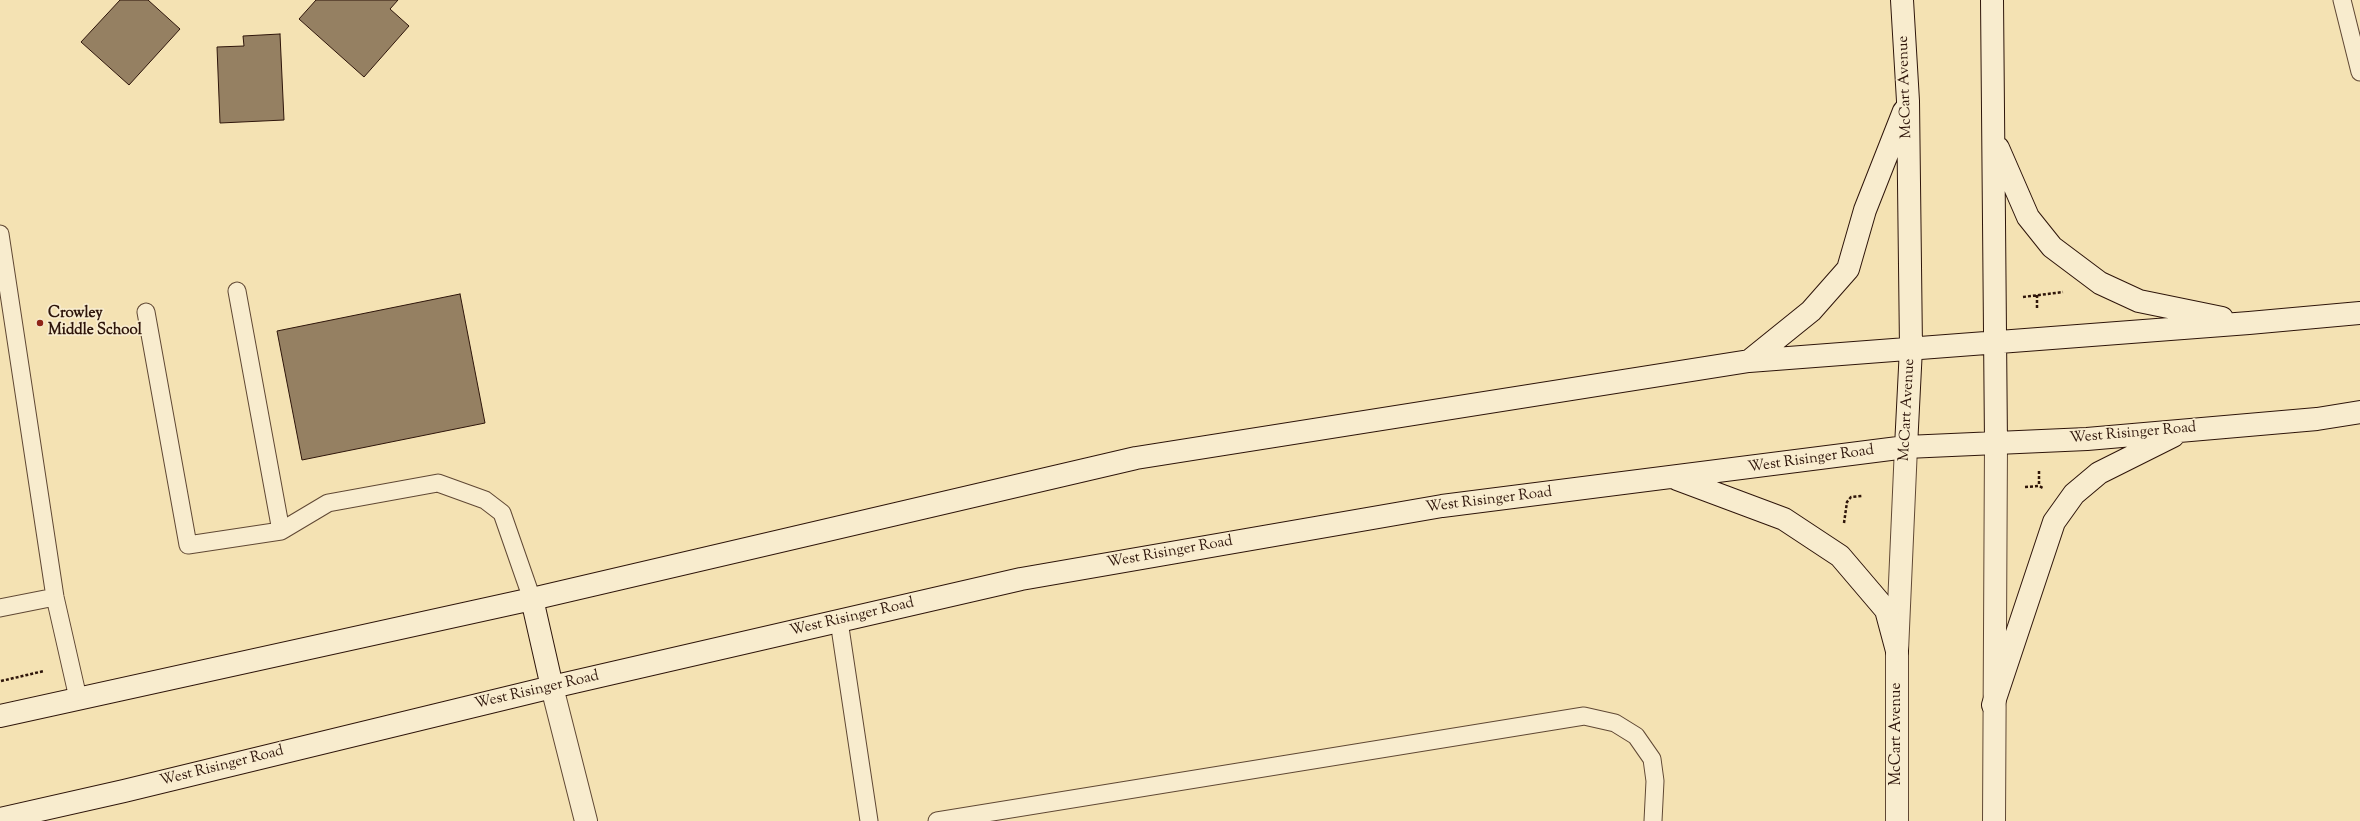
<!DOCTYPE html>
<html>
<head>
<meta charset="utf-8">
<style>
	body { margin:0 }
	canvas { display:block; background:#f4e2b3 }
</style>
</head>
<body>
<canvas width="2360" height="821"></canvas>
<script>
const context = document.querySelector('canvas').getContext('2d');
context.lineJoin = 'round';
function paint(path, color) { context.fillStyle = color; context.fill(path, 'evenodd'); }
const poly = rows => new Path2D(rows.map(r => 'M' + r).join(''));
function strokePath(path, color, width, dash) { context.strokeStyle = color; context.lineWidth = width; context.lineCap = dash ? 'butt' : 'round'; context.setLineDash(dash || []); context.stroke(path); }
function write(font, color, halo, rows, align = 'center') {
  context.font = font + ' "Sorts Mill Goudy",serif'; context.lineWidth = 3.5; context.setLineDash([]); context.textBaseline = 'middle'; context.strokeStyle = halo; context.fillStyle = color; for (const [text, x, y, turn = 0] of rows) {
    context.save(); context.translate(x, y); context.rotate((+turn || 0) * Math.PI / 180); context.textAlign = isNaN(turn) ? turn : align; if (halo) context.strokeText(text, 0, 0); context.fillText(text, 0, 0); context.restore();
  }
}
const building = poly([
	[120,0,148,0,180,29,129,85,81,42,120,0],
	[316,0,398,0,390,9,409,26,364,77,299,19,316,0],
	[280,34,284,120,220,123,217,47,244,46,243,36,280,34],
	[460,294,485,423,302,460,277,331,460,294]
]);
paint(building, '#958062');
strokePath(building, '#2e150a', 1);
const service = poly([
	[2342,0,2360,72],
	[0,234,55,597,78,698],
	[237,291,281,531],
	[146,312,188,545,281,531,328,503,438,483,485,500,502,513,532,599],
	[0,608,55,597],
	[839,621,869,821],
	[937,821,1584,716,1615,723,1636,736,1652,759,1655,781,1653,821]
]);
const minor = poly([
	[552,687,586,821]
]);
const tertiary = poly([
	[1897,821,1897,651,1906,447],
	[1994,821,1996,443]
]);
const secondary = poly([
	[1902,0,1908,101,1911,348,1906,447],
	[1992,0,1996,443],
	[1998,148,2028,217,2052,247,2100,283,2139,301,2222,318],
	[1749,361,1811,311,1848,269,1865,210,1904,111],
	[1677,479,1784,519,1840,556,1886,610,1897,651],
	[532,599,552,687],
	[1993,705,2054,522,2074,494,2099,473,2173,436],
	[0,716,532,599,1136,458,1749,361,2249,323,2360,313],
	[0,819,124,791,552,687,1021,579,1442,506,1906,447,2087,439,2317,419,2360,412]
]);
strokePath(service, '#604834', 19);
strokePath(minor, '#604834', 24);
strokePath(tertiary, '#604834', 24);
strokePath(secondary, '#2e150a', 24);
strokePath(poly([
	[2037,295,2037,310],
	[2023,297,2063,292],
	[2039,471,2039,486],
	[2025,487,2039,486,2043,488],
	[1844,523,1847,502,1851,497,1862,496],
	[1,681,44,671]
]), '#2e150a', 2.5, [3, 2]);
strokePath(service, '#f8ecce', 17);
strokePath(minor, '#f8ecce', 22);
strokePath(tertiary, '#f8ecce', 22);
strokePath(secondary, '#f8ecce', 22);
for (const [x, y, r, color] of [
	[40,323,4,"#8f2418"]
]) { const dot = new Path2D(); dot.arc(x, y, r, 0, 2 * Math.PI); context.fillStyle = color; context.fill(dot); strokePath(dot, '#f8ecce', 1.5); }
write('15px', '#2e150a', '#f8ecce', [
	["McCart Avenue",1906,87,-92],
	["McCart Avenue",1908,410,-87],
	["West Risinger Road",2133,434,-5],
	["West Risinger Road",1811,460,-8],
	["West Risinger Road",1489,501,-7],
	["West Risinger Road",1170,553,-10],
	["West Risinger Road",852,618,-13],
	["West Risinger Road",537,691,-13],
	["McCart Avenue",1897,734,-90],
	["West Risinger Road",222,767,-14]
]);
write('bold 15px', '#2e150a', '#f8ecce', [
	["Crowley",48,314],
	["Middle School",48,331]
], 'left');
</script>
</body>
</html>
